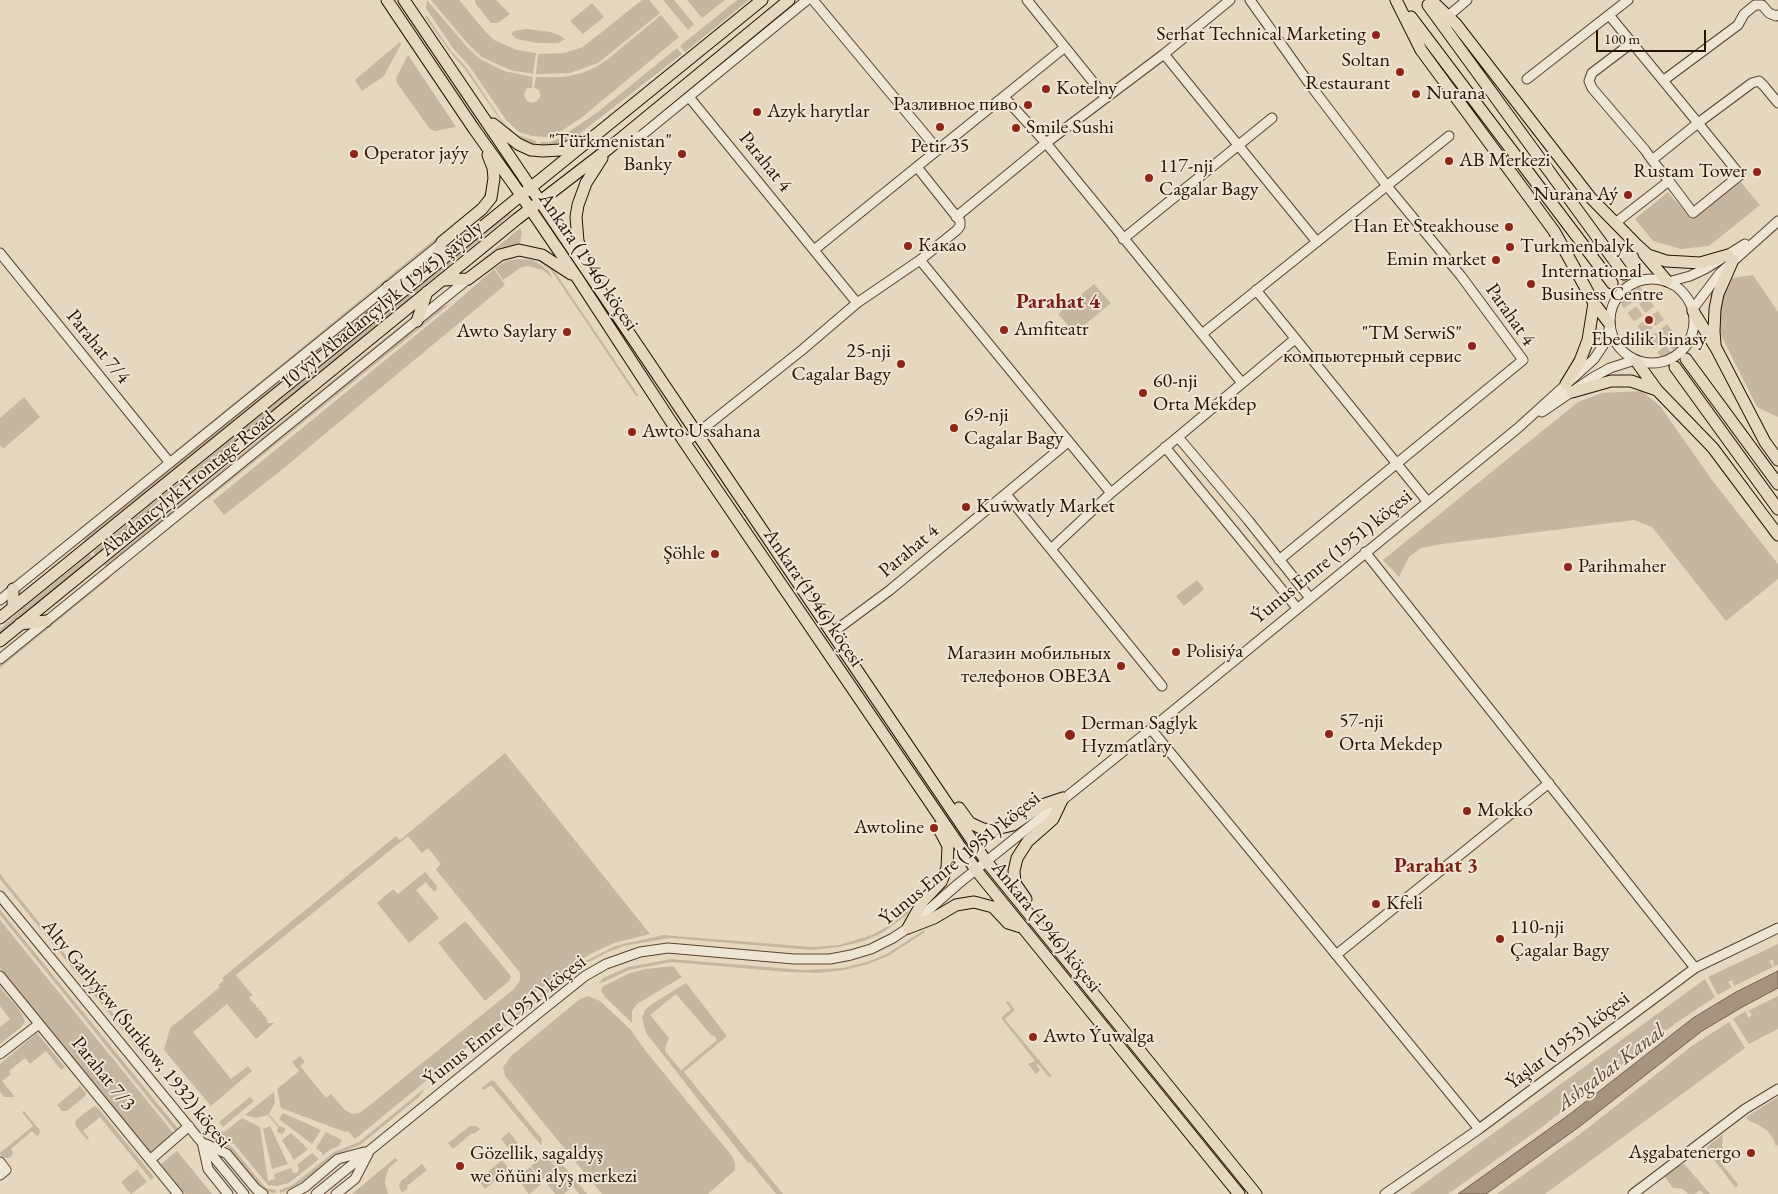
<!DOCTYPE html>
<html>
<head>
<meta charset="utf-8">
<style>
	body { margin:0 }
	#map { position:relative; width:1778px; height:1194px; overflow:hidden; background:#e6d7bf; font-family:"EB Garamond",serif }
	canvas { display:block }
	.scale { position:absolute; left:1596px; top:30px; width:110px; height:22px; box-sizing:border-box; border:2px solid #2b1201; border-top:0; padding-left:6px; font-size:15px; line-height:18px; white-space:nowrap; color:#2b1201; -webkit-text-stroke:4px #efe5d5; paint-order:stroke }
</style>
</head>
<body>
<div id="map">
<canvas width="1778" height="1194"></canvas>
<div class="scale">100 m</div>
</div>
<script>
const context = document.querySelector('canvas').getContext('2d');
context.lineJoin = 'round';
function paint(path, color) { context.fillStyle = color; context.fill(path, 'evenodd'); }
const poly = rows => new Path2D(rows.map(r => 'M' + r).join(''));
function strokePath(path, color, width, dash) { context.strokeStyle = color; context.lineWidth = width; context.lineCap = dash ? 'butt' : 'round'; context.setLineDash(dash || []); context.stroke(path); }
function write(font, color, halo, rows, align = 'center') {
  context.font = font + ' "EB Garamond",serif'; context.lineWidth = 4; context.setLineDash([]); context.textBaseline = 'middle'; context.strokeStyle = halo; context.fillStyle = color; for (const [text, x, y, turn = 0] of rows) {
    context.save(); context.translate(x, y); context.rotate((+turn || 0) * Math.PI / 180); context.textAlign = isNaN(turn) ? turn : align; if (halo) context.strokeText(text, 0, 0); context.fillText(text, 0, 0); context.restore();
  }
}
paint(poly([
	[427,0,467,47,480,59,504,71,533,77,532,88,527,88,524,94,526,100,531,103,537,101,541,96,539,90,534,88,536,77,564,77,582,73,596,67,608,59,661,15,679,37,581,118,554,136,547,137,532,136,519,132,506,120,470,67,452,47,426,8],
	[431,0,459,0,484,30,494,40,517,50,536,53,533,74,510,70,482,57,469,45],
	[475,0,496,0,510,14,498,23,491,23,475,3],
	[642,0,649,0,660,13,598,63,570,73,536,74,538,54,564,53,583,47],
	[663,0,674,0,694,24,688,30],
	[687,0,725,0,702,18],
	[737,0,749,0,685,52,680,46],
	[592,3,604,17,583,34,570,21],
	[427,16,451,51,466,67,505,125,518,135,536,141,535,145,521,140,508,131,464,68,450,52,425,17],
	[527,29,550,32,559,35,565,39,558,43,537,43,517,39,511,34,514,31],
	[400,42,401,44,384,76,362,91,355,80],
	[677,48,682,54,579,134,558,145,540,145,541,142,550,142,558,139,598,112],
	[408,55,456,127,435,131,430,129,397,83,396,78],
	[1739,180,1760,205,1709,246,1681,249,1653,241,1635,219,1668,192,1691,219],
	[485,192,488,193,486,197,475,210,178,452,174,452,473,208,482,199],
	[509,212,511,214,437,275,370,334,96,555,93,552],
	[520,228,522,232,520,244,500,248,467,274,463,275],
	[530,255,547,263,555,272,638,395,636,396,551,270],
	[519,259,532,260,541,265,549,271,552,278,543,270,527,266,520,268,503,280,495,268,506,261],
	[494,269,505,285,279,472,224,515,213,501,454,304],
	[1753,275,1778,312,1778,417,1757,407,1719,331,1721,301,1732,278],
	[1094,284,1111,303,1075,333,1058,314],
	[395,289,85,542,83,539,389,290],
	[450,304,207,500,210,493,440,308],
	[416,313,414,317,107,568,104,565],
	[1642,391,1660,406,1712,480,1778,564,1778,579,1726,621,1652,527,1634,520,1442,544,1421,548,1409,557,1399,577,1383,560,1578,402,1602,393],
	[24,397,40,417,3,449,0,445,0,418],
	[90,554,93,557,0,633,0,629,23,608],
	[109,576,110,578,0,668,0,664],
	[1197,580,1204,589,1184,606,1176,596],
	[505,753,650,934,614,943,590,954,562,972,542,988,541,987,355,1139,348,1131,345,1132,281,1108,277,1089,299,1071,292,1062,300,1056,305,1062,300,1066,326,1098,331,1094,345,1110,352,1114,360,1113,514,989,520,980,520,973,517,969,437,871,436,869,441,864,428,848,422,853,408,836,236,975,253,996,249,996,251,1001,256,1005,256,1007,259,1008,258,1010,261,1011,264,1016,266,1017,268,1023,274,1023,256,1039,227,1004,193,1032,231,1079,248,1066,252,1071,211,1106,164,1050,170,1028,220,987,218,985,224,980,222,978,396,836,400,840],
	[425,872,437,886,437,889,434,892,426,882,416,890,439,918,409,943,377,903,393,889,398,894],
	[0,874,146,1054,142,1054,0,879],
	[0,910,179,1130,176,1132,0,915],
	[907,911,909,913,908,914,882,933,864,941,839,947,812,950,670,938,624,946,608,952,581,966,580,964,615,946,663,935,812,947,839,945,872,935,890,925],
	[0,920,174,1134,150,1153,0,968],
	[464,922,467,923,511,976,509,981,485,1001,438,943],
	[924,930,925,932,888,956,868,964,844,970,819,973,787,972,672,962,629,970,599,984,603,978,628,967,671,959,803,970,843,968,867,962,887,954],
	[1778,944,1778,965,1774,966,1773,960,1769,961,1773,967,1734,986,1732,980,1728,982,1732,987,1718,995,1708,977],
	[673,966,682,977,637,1004,632,1011,632,1023,606,998,601,991,602,987,630,973,646,969],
	[564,975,561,982,481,1047,479,1044],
	[1705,979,1715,997,1676,1023,1538,1130,1448,1194,1410,1194],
	[686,983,727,1036,684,1072,783,1194,776,1194,750,1162,748,1163,646,1033,642,1018,645,1010,652,1004],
	[676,994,712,1036,714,1035,717,1040,681,1070,665,1051,665,1048,669,1038,650,1015],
	[0,987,21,1012,25,1022,21,1027,0,1044,0,1027,10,1019,0,1006],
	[588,996,600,1001,630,1029,648,1054,732,1156,735,1163,735,1170,708,1194,602,1194,505,1076,503,1067,512,1055,580,999],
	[1778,996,1778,1029,1749,1044,1733,1019,1746,1011,1748,1018,1752,1015,1748,1011],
	[1008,1001,1015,1010,1005,1019,1051,1075,1051,1077,1049,1077,1038,1064,1036,1065,1040,1070,1036,1074,1028,1064,1035,1061,1001,1018,1011,1009,1006,1002],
	[1729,1022,1745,1048,1545,1194,1497,1194,1584,1131,1692,1046],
	[37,1033,65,1067,61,1070,46,1051,30,1064,25,1058,9,1071,11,1074,2,1081,15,1097,4,1097,0,1091,0,1064],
	[492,1080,495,1082,542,1139,541,1145,491,1085,484,1090,481,1088],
	[80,1086,86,1093,85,1096,67,1111,62,1111,57,1105],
	[425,1088,419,1097,360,1145,335,1155,296,1187,280,1193,280,1190,294,1184,334,1152,359,1142],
	[274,1092,275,1103,269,1114,279,1126,285,1128,285,1131,282,1134,277,1132,278,1127,268,1115,256,1118,245,1115],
	[250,1097,254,1101,223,1127,219,1122],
	[1778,1097,1778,1145,1776,1147,1774,1140,1768,1131,1757,1124,1749,1121,1746,1117],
	[94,1106,98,1108,154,1177,151,1180,100,1117,83,1131,89,1138,87,1140,75,1125,76,1120],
	[24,1111,39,1129,40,1133,37,1136,32,1131,11,1149,13,1153,12,1156,8,1158,2,1157,0,1153,33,1126,22,1112],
	[283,1113,321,1130,312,1144,279,1119],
	[242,1118,260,1127,268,1181,275,1179,274,1174,291,1168,293,1173,297,1173,299,1168,297,1165,312,1153,319,1159,289,1183,277,1186,268,1185,234,1144,210,1129,212,1127,224,1132],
	[270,1126,288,1164,272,1169,263,1129],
	[470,1126,476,1126,480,1129,474,1134,472,1133,453,1149,448,1143],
	[209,1132,233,1148,264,1186,268,1189,276,1190,276,1193,267,1192,262,1189,230,1149,210,1136],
	[326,1132,342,1140,339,1146,331,1149,322,1156,322,1153,316,1148],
	[509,1132,528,1156,524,1160,516,1158,501,1139],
	[291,1133,308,1149,294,1160,282,1140],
	[1723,1134,1722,1145,1726,1156,1720,1162,1738,1184,1737,1187,1735,1187,1707,1151,1708,1146],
	[177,1151,212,1194,185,1194,161,1164],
	[550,1152,552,1152,587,1194,579,1194,549,1157,550,1155,548,1153],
	[542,1157,545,1161,548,1158,558,1170,547,1179,542,1179,531,1166],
	[395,1158,398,1160,389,1168,386,1176,385,1183,388,1194,352,1194],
	[502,1160,507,1166,507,1171,485,1189,478,1180],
	[422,1164,427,1170,407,1186,408,1188,402,1193,399,1186,401,1181],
	[1684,1164,1686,1166,1710,1194,1704,1194,1700,1190,1695,1194,1688,1194,1683,1189,1673,1188,1664,1176,1678,1166],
	[530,1167,541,1180,540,1185,529,1194,517,1178],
	[137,1169,147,1182,131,1194,121,1182],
	[559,1172,572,1187,564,1194,555,1194,548,1185,548,1181]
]), '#c6b69f');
const water = poly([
	[1778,971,1778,988,1744,1006,1702,1031,1579,1127,1486,1194,1458,1194,1570,1114,1693,1018,1736,992,1778,971]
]);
paint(water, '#a6947e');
strokePath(water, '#75604c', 1);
strokePath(poly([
	[1624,274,1686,359],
	[1612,283,1675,367]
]), '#cab9a2', 11, [11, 5.5]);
const minor = poly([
	[813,0,938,150],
	[1027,0,1106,98],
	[1250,0,1311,86,1387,186,1461,276,1523,360,1279,560],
	[1609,15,1698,123,1752,83,1759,81,1764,86,1778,103],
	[1448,16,1467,0],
	[1633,42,1592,73,1589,81,1592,88,1645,150,1652,160,1669,181,1693,213,1740,175,1698,123,1652,160],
	[1164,54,1317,242],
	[1527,79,1628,0],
	[1664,80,1738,25,1744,14,1755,5,1762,5,1769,13,1776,16,1778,15],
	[689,97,857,303],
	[1004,97,1046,143,1242,383],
	[617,143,642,135,807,0],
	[956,217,1046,143,1164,54,1230,0],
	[1619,220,1669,181],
	[1123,239,1272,118],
	[814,250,1065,47],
	[0,253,170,463],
	[920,260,1111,493],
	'1610 321a42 42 0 1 1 84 0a42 42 0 1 1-84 0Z',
	[1668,282,1690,276,1705,269,1745,244],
	[1256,290,1427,501],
	[1692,310,1720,273,1778,221],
	[1202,334,1449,136],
	[1542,412,1592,378,1610,368,1635,360],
	[1178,437,1248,520,1310,598],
	[685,443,802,350,857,303,920,260,957,230,960,226,960,221,917,167],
	[1165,447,1297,608],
	[1006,494,1162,686],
	[1051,549,1111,493,1295,339],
	[1365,552,1695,968],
	[0,600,442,243],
	[832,633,890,590,1068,442],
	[0,659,468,279],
	[1151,729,1479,1129],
	[0,896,244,1194],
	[1336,955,1549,783],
	[0,976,178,1194],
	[0,1054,39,1024],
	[206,1144,227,1154,256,1189,263,1194],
	[203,1146,208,1169,228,1194],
	[150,1160,189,1126],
	[0,1162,6,1170,0,1175],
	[292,1194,305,1187,338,1159,364,1152],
	[316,1194,540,1012,585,976,606,964,640,952,668,948,794,959,830,959,851,955,871,949,893,938,908,928,958,884,1151,729,1518,428,1594,359,1606,341,1610,325],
	[336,1194,355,1179,368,1154],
	[1385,1194,1479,1129,1695,968,1778,928],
	[1633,1194,1745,1109,1778,1089]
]);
const major = poly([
	[387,0,474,129,514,185,578,279,685,443,976,870,1239,1194],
	[404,0,986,861,1256,1194],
	[1396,0,1421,50,1554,231,1594,303,1609,323],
	[1431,0,1456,24,1590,197,1637,245,1648,255,1666,261,1700,263,1728,255],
	[1428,5,1624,274],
	[1411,17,1612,283],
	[493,124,518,144,531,150,543,151,560,150,579,142],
	[1644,254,1667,281],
	[585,262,578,241,576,217,578,205,586,183,602,158],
	[434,264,442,242,482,209,491,198,494,178,493,168,488,155],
	[443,280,468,279,500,255,519,250,542,255,571,274],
	[388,287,411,282],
	[1693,311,1716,348,1765,442,1778,460],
	[417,321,427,292],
	[1715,344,1714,331,1715,309,1718,294,1733,260],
	[1686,359,1778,484],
	[1636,361,1657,390,1713,448,1778,535],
	[1675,367,1778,509],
	[1566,384,1580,361,1588,340,1594,303],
	[1572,392,1611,381,1631,381,1657,390],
	[13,607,13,589],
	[0,618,762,0],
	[20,624,46,621],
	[0,641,517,219,608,149,789,0],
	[959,808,970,823,983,829,992,830,1013,825,1042,805,1063,798],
	[1026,899,1015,883,1014,871,1017,858,1028,841,1053,819,1063,798],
	[908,928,923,901,941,882,947,868,948,846,938,827],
	[908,928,934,918,956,905,974,902,993,907,1008,923,1021,927]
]);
strokePath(minor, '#5a4330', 11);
strokePath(major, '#2b1201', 13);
strokePath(minor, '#efe5d5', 9);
strokePath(major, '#e6d7bf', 11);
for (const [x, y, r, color] of [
	[1376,35,5,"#8f2418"],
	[1400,72,5,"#8f2418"],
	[1046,89,5,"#8f2418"],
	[1416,94,5,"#8f2418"],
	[1028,105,5,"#8f2418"],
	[757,112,5,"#8f2418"],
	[940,127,5,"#8f2418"],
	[1016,128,5,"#8f2418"],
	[354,154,5,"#8f2418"],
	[682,154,5,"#8f2418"],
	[1449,161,5,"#8f2418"],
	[1757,172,5,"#8f2418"],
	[1149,178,5,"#8f2418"],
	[1628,195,5,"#8f2418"],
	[1509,227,5,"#8f2418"],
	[908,246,5,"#8f2418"],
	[1510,247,5,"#8f2418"],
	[1496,260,5,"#8f2418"],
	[1531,284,5,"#8f2418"],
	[1649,320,5,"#8f2418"],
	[1004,330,5,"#8f2418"],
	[567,332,5,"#8f2418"],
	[1472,346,5,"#8f2418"],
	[901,364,5,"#8f2418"],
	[1143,393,5,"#8f2418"],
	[954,428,5,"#8f2418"],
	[632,432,5,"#8f2418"],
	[966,507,5,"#8f2418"],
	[715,554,5,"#8f2418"],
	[1568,567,5,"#8f2418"],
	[1176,652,5,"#8f2418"],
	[1121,666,5,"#8f2418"],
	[1329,734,5,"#8f2418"],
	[1070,735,6,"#8f2418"],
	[1467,811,5,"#8f2418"],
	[934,828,5,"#8f2418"],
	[1376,904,5,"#8f2418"],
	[1500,939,5,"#8f2418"],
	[1033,1037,5,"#8f2418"],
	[1751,1153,5,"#8f2418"],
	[460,1166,5,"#8f2418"]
]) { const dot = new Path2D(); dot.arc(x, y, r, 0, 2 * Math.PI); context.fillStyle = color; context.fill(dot); strokePath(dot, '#efe5d5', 2); }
write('20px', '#2b1201', '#efe5d5', [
	["Serhat Technical Marketing",1366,35,"right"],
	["Soltan",1390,61,"right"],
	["Restaurant",1390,84,"right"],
	["Kotelny",1056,89],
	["Nurana",1426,94],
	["Разливное пиво",1018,105,"right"],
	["Azyk harytlar",767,112],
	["Smile Sushi",1026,128],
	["\"Türkmenistan\"",672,142,"right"],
	["Banky",672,165,"right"],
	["Petir 35",940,147,"center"],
	["Operator jaýy",364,154],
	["AB Merkezi",1459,161],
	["117-nji",1159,167],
	["Cagalar Bagy",1159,190],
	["Rustam Tower",1747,172,"right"],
	["Nurana Aý",1618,195,"right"],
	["Han Et Steakhouse",1499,227,"right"],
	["Какао",918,246],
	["Turkmenbalyk",1520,247],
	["Emin market",1486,260,"right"],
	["International",1541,272],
	["Business Centre",1541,295],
	["Amfiteatr",1014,330],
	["Awto Saylary",557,332,"right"],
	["\"TM SerwiS\"",1462,334,"right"],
	["компьютерный сервис",1462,357,"right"],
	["Ebedilik binasy",1649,340,"center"],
	["25-nji",891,352,"right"],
	["Cagalar Bagy",891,375,"right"],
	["60-nji",1153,382],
	["Orta Mekdep",1153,405],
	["69-nji",964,416],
	["Cagalar Bagy",964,439],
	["Awto Ussahana",642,432],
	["Kuwwatly Market",976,507],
	["Şöhle",705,554,"right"],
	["Parihmaher",1578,567],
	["Polisiýa",1186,652],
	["Магазин мобильных",1111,654,"right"],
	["телефонов ОВЕЗА",1111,677,"right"],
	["57-nji",1339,722],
	["Orta Mekdep",1339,745],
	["Derman Saglyk",1081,724],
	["Hyzmatlary",1081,747],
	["Mokko",1477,811],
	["Awtoline",924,828,"right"],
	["Kfeli",1386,904],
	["110-nji",1510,928],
	["Çagalar Bagy",1510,951],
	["Awto Ýuwalga",1043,1037],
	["Aşgabatenergo",1741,1153,"right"],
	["Gözellik, sagaldyş",470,1154],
	["we öňüni alyş merkezi",470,1177]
], 'left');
write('20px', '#2b1201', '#efe5d5', [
	["Parahat 4",765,162,51],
	["Ankara (1946) köçesi",588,262,56],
	["10 ýyl Abadançylyk (1945) şaýoly",382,305,-39],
	["Parahat 4",1510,315,55],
	["Parahat 7/4",98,347,51],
	["Abadancylyk Frontage Road",188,484,-39],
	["Parahat 4",909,551,-40],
	["Ýunus Emre (1951) köçesi",1332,557,-39],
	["Ankara (1946) köçesi",813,598,56],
	["Ýunus Emre (1951) köçesi",960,859,-39],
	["Ankara (1946) köçesi",1046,927,51],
	["Ýunus Emre (1951) köçesi",505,1021,-38],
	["Alty Garlyýew (Surikow, 1932) köçesi",136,1034,51],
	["Ýaşlar (1953) köçesi",1568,1041,-37],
	["Parahat 7/3",103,1074,51]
]);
write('bold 21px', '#7a1f14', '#efe5d5', [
	["Parahat 4",1058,302],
	["Parahat 3",1436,866]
]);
write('italic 21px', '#5c4633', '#efe5d5', [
	["Ashgabat Kanal",1611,1068,-37]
]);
</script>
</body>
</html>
